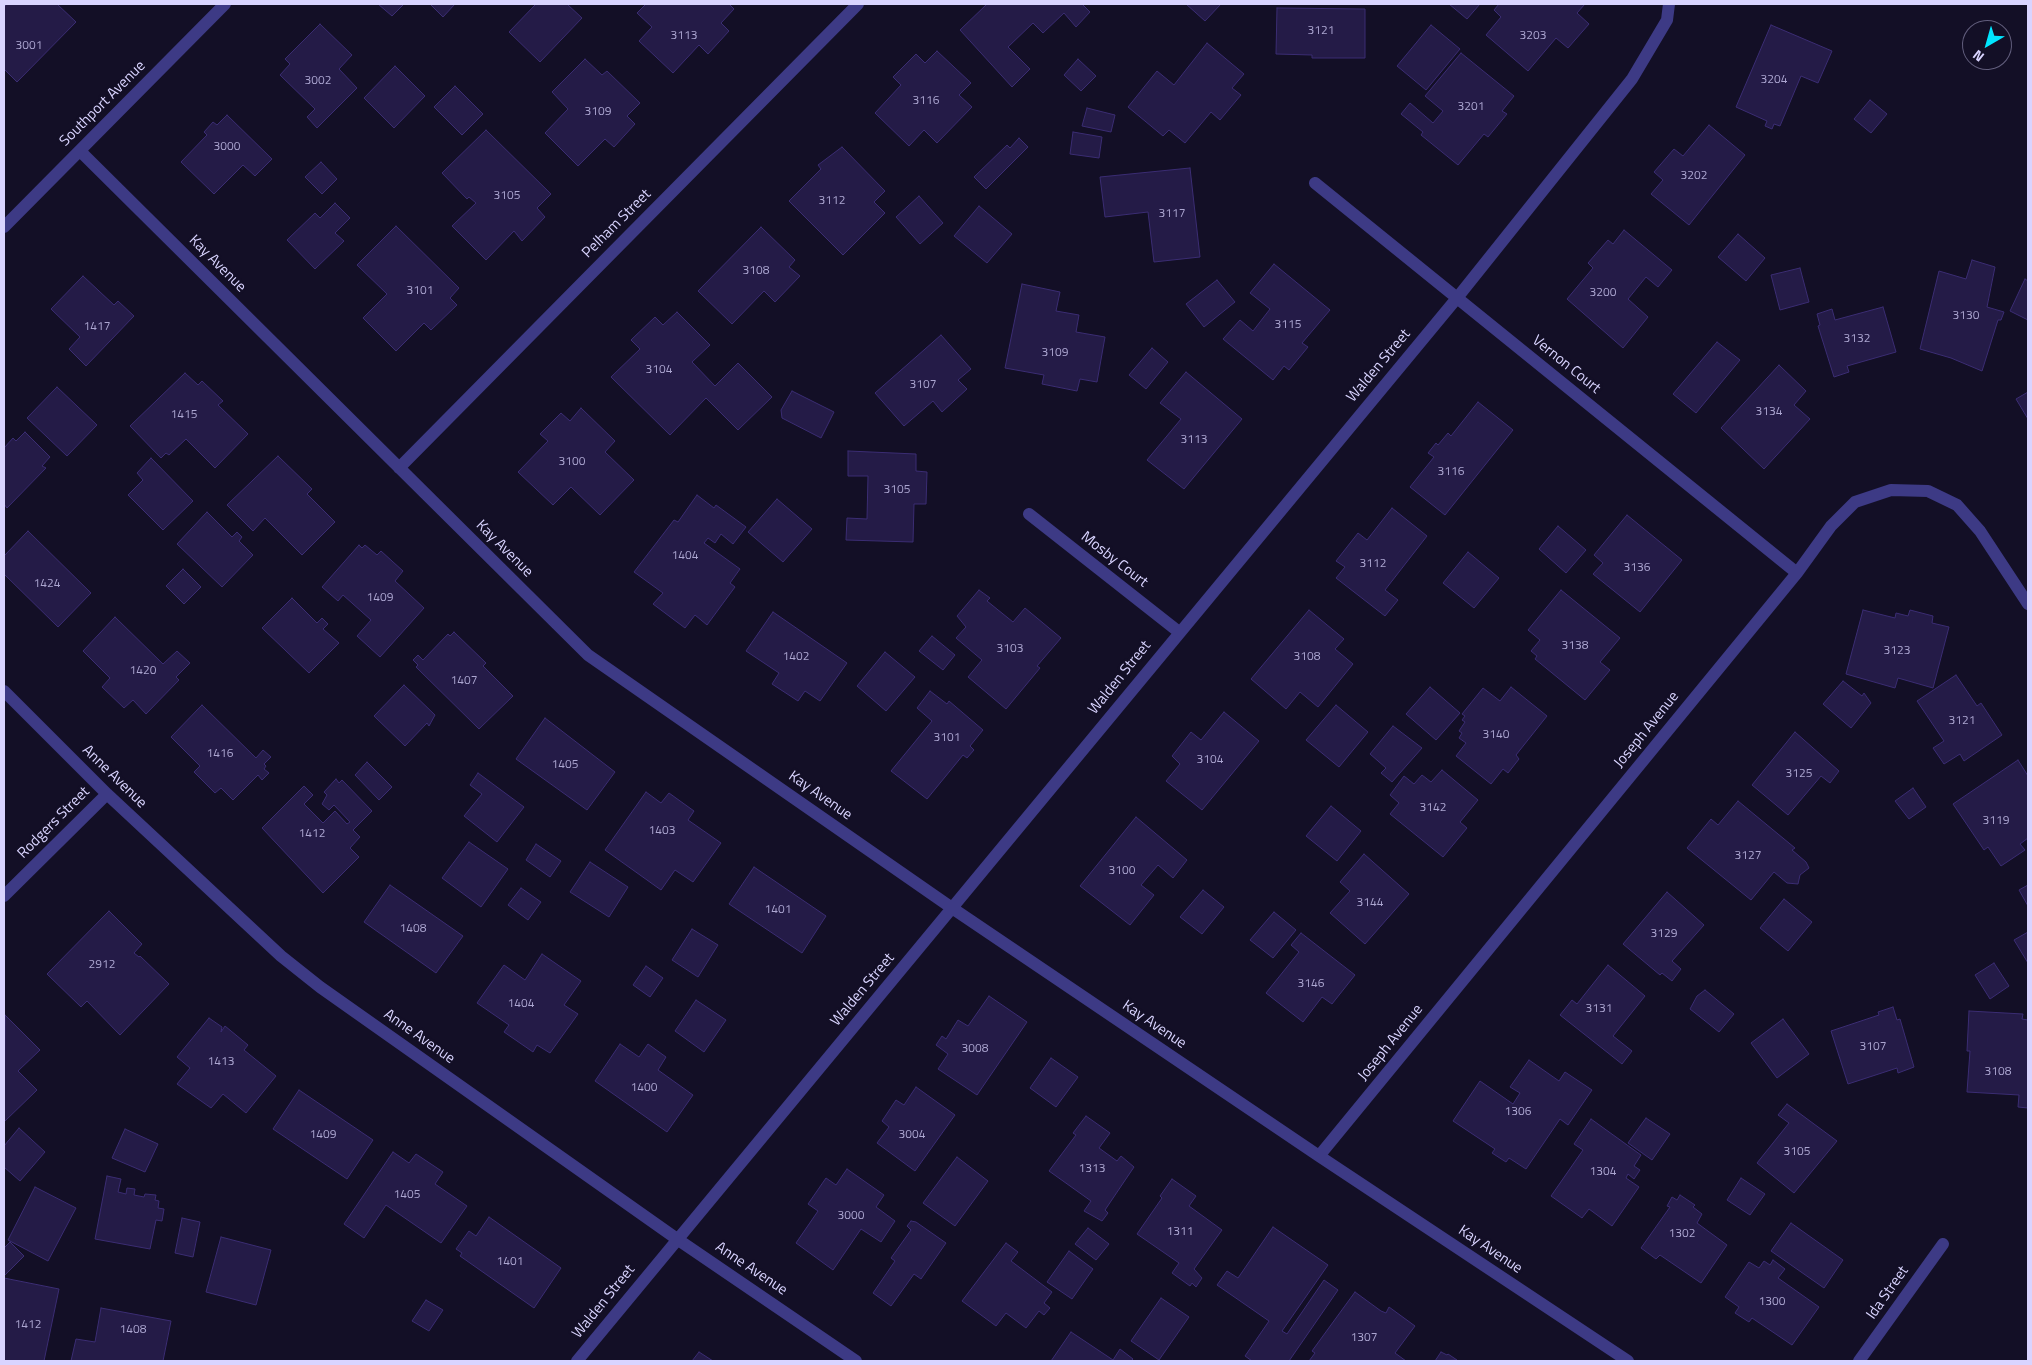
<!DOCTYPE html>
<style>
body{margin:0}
#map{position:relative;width:2032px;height:1365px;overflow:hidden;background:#130f26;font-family:"Titillium Web",sans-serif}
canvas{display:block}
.frame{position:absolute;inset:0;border:5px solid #d9d4ff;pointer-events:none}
.north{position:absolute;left:1962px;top:20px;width:50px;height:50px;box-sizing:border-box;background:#130f26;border:1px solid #625e7d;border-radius:50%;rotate:218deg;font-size:14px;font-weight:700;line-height:20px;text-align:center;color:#d9d4ff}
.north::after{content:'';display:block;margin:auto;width:18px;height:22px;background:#00e5ff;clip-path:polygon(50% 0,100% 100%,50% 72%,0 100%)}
</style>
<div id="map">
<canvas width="2032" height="1365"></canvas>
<div class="frame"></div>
<div class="north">N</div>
</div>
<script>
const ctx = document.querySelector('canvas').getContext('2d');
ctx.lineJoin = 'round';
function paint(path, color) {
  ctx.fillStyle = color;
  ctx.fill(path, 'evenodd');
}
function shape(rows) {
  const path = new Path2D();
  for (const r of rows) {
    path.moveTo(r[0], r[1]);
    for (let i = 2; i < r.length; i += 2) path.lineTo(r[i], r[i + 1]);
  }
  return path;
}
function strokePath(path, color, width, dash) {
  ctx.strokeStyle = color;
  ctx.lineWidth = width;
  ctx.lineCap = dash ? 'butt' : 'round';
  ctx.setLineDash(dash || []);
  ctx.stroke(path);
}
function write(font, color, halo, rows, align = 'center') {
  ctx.font = font + ' "Titillium Web",sans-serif';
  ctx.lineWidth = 5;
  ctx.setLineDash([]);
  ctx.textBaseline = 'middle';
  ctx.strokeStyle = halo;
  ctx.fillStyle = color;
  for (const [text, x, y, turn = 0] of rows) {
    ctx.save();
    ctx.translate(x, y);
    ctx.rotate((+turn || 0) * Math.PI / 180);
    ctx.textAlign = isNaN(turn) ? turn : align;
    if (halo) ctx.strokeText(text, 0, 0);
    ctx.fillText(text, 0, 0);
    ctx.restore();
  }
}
const building = shape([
 [7,4,57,4,76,22,17,82,4,69,4,7,7,4],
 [378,4,404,4,392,16,378,4],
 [430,4,455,4,443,17,430,4],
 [536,4,567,4,582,18,540,62,509,32,536,4],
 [646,4,729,4,734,9,721,23,729,31,708,54,699,45,673,73,639,41,652,27,637,13,646,4],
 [987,4,1082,4,1090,12,1076,27,1064,13,1043,33,1033,23,1008,47,1030,69,1012,87,960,30,987,4],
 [1186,4,1221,4,1205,21,1186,4],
 [1449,4,1480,4,1467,19,1449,4],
 [1499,4,1585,4,1577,13,1589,24,1568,48,1556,38,1528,71,1486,35,1501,17,1494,10,1499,4],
 [1277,8,1365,9,1365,58,1312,58,1312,55,1276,54,1277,8],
 [320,24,352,55,339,69,357,88,317,128,307,117,315,109,280,75,290,64,285,59,320,24],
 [1431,25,1460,49,1426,90,1397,66,1431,25],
 [1771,25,1832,51,1818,83,1801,76,1780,126,1774,124,1772,129,1765,126,1767,121,1736,107,1771,25],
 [1207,43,1244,74,1232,88,1241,95,1220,120,1211,112,1185,143,1169,130,1163,136,1128,107,1157,71,1174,85,1207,43],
 [937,51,971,83,959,95,972,107,937,143,924,130,909,146,875,113,901,85,893,77,916,54,925,63,937,51],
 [1461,53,1514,96,1502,111,1507,114,1488,137,1484,134,1458,165,1421,135,1423,132,1401,114,1410,103,1433,123,1443,111,1425,96,1461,53],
 [585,59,602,75,607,71,640,103,627,116,635,124,614,147,605,139,578,166,545,133,568,109,552,92,585,59],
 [1078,59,1096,76,1081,91,1064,75,1078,59],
 [395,66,425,96,394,128,364,98,395,66],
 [455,86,483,114,462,135,434,107,455,86],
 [1870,100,1887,114,1871,133,1854,119,1870,100],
 [1087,108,1115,115,1111,132,1082,126,1087,108],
 [227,115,272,159,255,176,243,165,214,194,181,162,207,135,204,132,213,122,217,125,227,115],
 [1709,125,1745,155,1689,225,1651,194,1663,180,1654,172,1674,149,1683,156,1709,125],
 [486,130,551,194,537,208,545,217,522,241,514,231,486,260,452,226,476,203,469,197,467,199,442,173,486,130],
 [1073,132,1102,137,1099,158,1070,154,1073,132],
 [1019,138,1028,147,986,189,974,177,1007,145,1010,148,1019,138],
 [842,147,885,191,874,202,885,213,843,255,789,201,821,169,818,165,842,147],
 [321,162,337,179,322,194,305,177,321,162],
 [1190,168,1200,257,1154,262,1148,212,1105,217,1100,177,1190,168],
 [919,196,943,223,920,244,896,217,919,196],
 [335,203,350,218,335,233,344,241,315,269,287,240,315,213,320,218,335,203],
 [979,206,1012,234,987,263,954,236,979,206],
 [396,226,459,288,450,298,457,305,431,330,424,323,396,351,363,318,387,294,357,265,396,226],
 [761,227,795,260,789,267,800,276,775,302,764,291,732,324,698,291,761,227],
 [1624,230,1672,270,1658,287,1646,277,1628,299,1648,317,1623,348,1567,299,1593,268,1588,263,1608,240,1613,244,1624,230],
 [1738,234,1765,258,1746,281,1718,257,1738,234],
 [1972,260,1995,267,1987,307,2004,312,2001,320,1998,320,1982,371,1951,358,1920,349,1939,271,1966,279,1972,260],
 [1274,264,1330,310,1302,343,1308,347,1289,370,1284,366,1273,380,1223,339,1240,320,1253,331,1270,309,1250,293,1274,264],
 [1800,268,1809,302,1780,310,1771,275,1800,268],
 [83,276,114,305,118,301,134,316,86,366,69,349,80,337,51,309,83,276],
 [2025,279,2028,281,2028,320,2010,311,2025,279],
 [1217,280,1235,302,1204,327,1186,304,1217,280],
 [1022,284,1060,292,1056,311,1079,315,1076,332,1105,337,1097,382,1080,379,1077,391,1042,384,1044,375,1005,368,1022,284],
 [1883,307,1896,352,1847,366,1849,372,1834,377,1818,326,1820,325,1817,314,1832,309,1835,320,1883,307],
 [677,312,710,345,692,362,715,386,738,363,772,397,738,430,706,398,670,435,611,377,640,349,631,340,655,317,663,325,677,312],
 [941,335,971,369,958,380,967,389,942,412,933,401,904,426,875,393,941,335],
 [1717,342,1740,360,1696,413,1673,394,1717,342],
 [1152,348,1168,362,1146,389,1129,375,1152,348],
 [1779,365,1806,391,1794,405,1810,419,1764,469,1721,428,1779,365],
 [1186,372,1242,419,1184,489,1147,460,1181,419,1160,403,1186,372],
 [185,373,198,385,202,381,223,401,218,405,248,434,215,468,186,439,169,455,166,453,161,458,130,426,185,373],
 [57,387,97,425,67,456,27,418,57,387],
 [792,391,834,412,821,438,782,418,781,410,792,391],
 [2028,392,2028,419,2016,399,2028,392],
 [1478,402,1513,430,1445,515,1410,487,1434,457,1428,453,1436,443,1438,445,1448,433,1451,436,1478,402],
 [581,408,615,441,605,452,634,480,600,515,571,487,553,505,518,472,548,441,540,434,561,413,570,421,581,408],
 [25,432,50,457,42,466,46,468,7,508,4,504,4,448,13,438,16,441,25,432],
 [848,451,916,454,916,471,927,472,926,504,914,504,913,542,846,540,847,518,867,519,868,476,848,476,848,451],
 [278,456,312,489,307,494,335,522,302,555,265,518,253,531,227,505,278,456],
 [151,458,193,501,163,530,128,495,143,480,137,473,151,458],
 [697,495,714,508,716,505,746,527,733,544,721,534,715,543,708,538,704,543,740,569,730,583,735,587,707,625,695,615,685,628,653,604,663,593,634,572,674,520,678,522,697,495],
 [777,499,812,529,783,562,748,532,777,499],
 [1392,508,1427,536,1385,590,1398,600,1385,616,1336,578,1345,567,1336,561,1358,533,1367,540,1392,508],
 [207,512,232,537,237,532,242,537,239,541,253,555,222,587,177,544,207,512],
 [1627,515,1682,560,1640,612,1593,574,1603,563,1594,555,1627,515],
 [1558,526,1586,550,1566,573,1539,549,1558,526],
 [28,531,91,593,58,627,4,574,4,556,28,531],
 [359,545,362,548,365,545,377,555,381,551,403,571,395,581,424,608,380,657,357,636,371,620,343,595,338,601,322,587,359,545],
 [1468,552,1499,578,1474,608,1443,583,1468,552],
 [183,569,201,587,184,604,166,586,183,569],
 [979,590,990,598,987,601,1013,622,1025,608,1061,638,1037,666,1040,668,1006,709,968,677,982,660,956,638,966,627,957,616,979,590],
 [1561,590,1620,638,1600,662,1610,670,1585,700,1535,659,1537,656,1531,651,1540,640,1528,630,1561,590],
 [292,598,317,623,322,618,328,624,323,629,339,643,309,673,262,628,292,598],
 [1309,610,1344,639,1335,649,1353,664,1318,707,1300,692,1286,709,1251,679,1309,610],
 [1863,610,1895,618,1896,613,1908,616,1910,610,1933,616,1932,623,1949,627,1933,688,1898,678,1895,688,1846,674,1863,610],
 [773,612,847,663,820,701,805,691,798,701,772,684,779,673,746,651,773,612],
 [115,617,163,664,177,651,190,663,176,677,179,680,146,714,133,700,124,708,102,687,110,678,83,651,115,617],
 [454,632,486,663,483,666,513,696,479,729,416,667,418,665,413,660,418,655,423,660,448,634,450,636,454,632],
 [932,636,955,655,943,670,919,651,932,636],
 [885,652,915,677,886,711,857,686,885,652],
 [1956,675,1977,706,1981,703,2002,735,1964,761,1960,754,1944,764,1933,748,1944,741,1917,701,1956,675],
 [1843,681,1862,696,1864,693,1871,703,1851,728,1823,704,1843,681],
 [404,685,435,715,429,726,427,723,405,746,374,716,404,685],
 [1430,687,1460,713,1436,740,1406,714,1430,687],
 [1511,687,1547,716,1516,755,1519,759,1508,773,1503,769,1491,784,1456,756,1466,743,1459,738,1462,733,1459,731,1465,722,1462,720,1465,716,1462,714,1483,688,1500,701,1511,687],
 [930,691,947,704,949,701,983,730,970,746,974,750,967,758,963,755,927,799,891,771,932,721,917,708,930,691],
 [202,705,256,758,263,750,271,757,264,764,266,766,264,769,269,773,262,780,258,775,233,800,221,788,215,793,194,772,200,766,171,737,202,705],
 [1336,705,1368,732,1339,767,1306,740,1336,705],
 [1224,712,1259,741,1202,810,1166,781,1180,764,1172,756,1191,732,1201,740,1224,712],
 [545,718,615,772,587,810,516,759,545,718],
 [1393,726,1422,748,1392,782,1381,773,1386,768,1370,754,1393,726],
 [1795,732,1839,771,1830,783,1821,776,1788,815,1752,785,1795,732],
 [2018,760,2028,776,2028,838,2020,844,2025,850,2001,866,1988,847,1984,850,1953,804,2018,760],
 [367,762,392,787,379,800,355,775,367,762],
 [1442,770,1478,800,1460,822,1467,828,1443,857,1390,814,1399,803,1390,795,1404,776,1414,784,1422,775,1431,782,1442,770],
 [478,773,524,807,497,842,464,816,482,794,470,785,478,773],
 [336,779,339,783,342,780,372,811,353,830,360,837,350,848,359,857,323,893,262,828,304,786,313,795,304,804,323,823,335,811,347,824,350,822,334,805,329,810,322,804,327,795,324,792,336,779],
 [1913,788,1926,807,1909,819,1895,801,1913,788],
 [646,792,661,803,669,793,694,811,688,820,721,843,693,882,675,870,661,890,605,850,646,792],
 [1738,801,1795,848,1792,850,1806,862,1809,868,1800,875,1798,884,1787,883,1774,872,1751,900,1687,848,1711,819,1718,825,1738,801],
 [1331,806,1361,831,1337,861,1306,836,1331,806],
 [1136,817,1187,860,1173,878,1158,865,1141,885,1154,895,1130,925,1080,886,1136,817],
 [469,842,508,869,481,907,442,878,469,842],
 [536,844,561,861,550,877,526,860,536,844],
 [1364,854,1409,894,1365,944,1330,913,1350,891,1340,882,1364,854],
 [590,862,628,887,609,917,570,892,590,862],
 [754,867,826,916,802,953,729,904,754,867],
 [390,885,463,936,436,973,364,922,390,885],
 [2028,885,2028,906,2019,890,2028,885],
 [521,888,541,902,528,920,508,905,521,888],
 [1203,890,1224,907,1202,934,1180,917,1203,890],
 [1667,892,1704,925,1672,961,1681,969,1672,981,1662,973,1660,975,1623,944,1667,892],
 [1784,899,1812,922,1788,951,1760,928,1784,899],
 [109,911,142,944,134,953,139,957,140,956,169,984,120,1035,87,1001,81,1007,47,974,109,911],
 [1274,912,1296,930,1273,958,1250,940,1274,912],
 [692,929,718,945,698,977,672,960,692,929],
 [2028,932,2028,963,2014,940,2028,932],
 [1301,933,1355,975,1332,1004,1322,997,1303,1022,1266,993,1299,952,1291,945,1301,933],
 [542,954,581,981,564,1005,578,1014,550,1053,537,1045,533,1052,504,1032,509,1025,477,1003,504,965,525,980,542,954],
 [1994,963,2009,986,1990,999,1975,975,1994,963],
 [1608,965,1645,996,1613,1036,1632,1051,1622,1064,1560,1015,1572,1000,1577,1004,1608,965],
 [646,966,663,978,650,997,633,985,646,966],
 [1705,990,1734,1014,1719,1032,1690,1009,1697,996,1705,990],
 [989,996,1027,1022,977,1095,938,1069,948,1054,936,1045,942,1036,946,1039,958,1020,968,1026,989,996],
 [696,1000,726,1020,704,1052,675,1031,696,1000],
 [1893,1007,1897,1020,1900,1019,1914,1067,1898,1073,1897,1068,1848,1084,1831,1031,1879,1015,1878,1012,1893,1007],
 [1969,1011,2023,1014,2022,1019,2028,1020,2028,1108,2018,1107,2019,1095,1967,1092,1970,1051,1967,1051,1969,1011],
 [5,1015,40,1050,18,1071,37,1090,4,1122,5,1015],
 [209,1018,222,1027,221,1032,225,1026,248,1045,244,1050,276,1076,246,1113,223,1094,211,1108,177,1084,190,1068,177,1057,209,1018],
 [1783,1019,1809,1054,1777,1078,1751,1043,1783,1019],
 [620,1044,639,1057,648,1044,666,1057,658,1070,693,1095,667,1132,595,1081,620,1044],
 [1051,1058,1078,1077,1056,1107,1030,1088,1051,1058],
 [1529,1060,1559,1081,1565,1072,1592,1090,1568,1125,1560,1119,1526,1169,1509,1158,1506,1162,1492,1153,1495,1149,1453,1121,1480,1081,1513,1104,1520,1093,1510,1087,1529,1060],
 [916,1087,955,1115,915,1171,877,1143,889,1127,882,1121,896,1100,904,1105,916,1087],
 [299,1090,373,1140,347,1179,273,1129,299,1090],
 [1787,1104,1837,1141,1794,1193,1757,1163,1789,1123,1778,1115,1787,1104],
 [1086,1116,1110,1133,1099,1148,1117,1161,1121,1156,1134,1167,1105,1210,1108,1213,1102,1221,1084,1211,1091,1201,1049,1171,1076,1135,1073,1133,1086,1116],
 [1646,1118,1670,1134,1652,1160,1628,1143,1646,1118],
 [1591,1119,1641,1155,1634,1166,1640,1170,1634,1179,1628,1174,1626,1178,1639,1187,1612,1226,1589,1209,1582,1218,1551,1196,1583,1150,1574,1144,1591,1119],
 [19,1128,45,1152,20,1181,4,1167,4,1146,19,1128],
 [125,1129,158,1144,145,1172,112,1158,125,1129],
 [393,1152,409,1163,416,1154,443,1172,435,1184,467,1206,441,1243,386,1205,364,1238,344,1224,393,1152],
 [957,1157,988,1181,955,1226,923,1203,957,1157],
 [847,1169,884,1195,876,1207,895,1221,881,1242,861,1229,833,1270,796,1243,818,1211,808,1204,826,1178,836,1185,847,1169],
 [107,1176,121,1179,118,1192,126,1194,127,1188,135,1189,134,1195,144,1197,145,1194,156,1195,155,1200,159,1201,158,1208,164,1209,162,1221,156,1220,150,1249,95,1239,107,1176],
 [1741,1178,1765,1194,1750,1215,1727,1200,1741,1178],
 [1172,1179,1196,1196,1189,1206,1222,1230,1194,1269,1202,1278,1196,1287,1192,1283,1190,1286,1172,1273,1179,1263,1137,1234,1162,1198,1160,1196,1172,1179],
 [35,1187,76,1208,48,1261,8,1240,35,1187],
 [1680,1195,1695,1205,1693,1207,1702,1214,1697,1223,1727,1245,1701,1283,1660,1255,1656,1259,1641,1248,1670,1207,1667,1206,1672,1197,1677,1200,1680,1195],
 [489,1217,561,1268,534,1308,460,1256,462,1253,456,1249,469,1231,476,1236,489,1217],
 [182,1218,200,1222,193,1257,175,1253,182,1218],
 [911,1221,916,1222,946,1243,921,1279,914,1274,891,1306,873,1293,895,1261,891,1258,911,1230,907,1226,911,1221],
 [1791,1223,1843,1260,1824,1288,1771,1251,1791,1223],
 [1273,1227,1328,1265,1282,1331,1287,1334,1324,1280,1338,1290,1289,1361,1252,1361,1245,1356,1269,1321,1217,1285,1227,1271,1238,1278,1273,1227],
 [1088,1228,1109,1244,1096,1260,1075,1244,1088,1228],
 [221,1237,271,1250,256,1305,206,1292,221,1237],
 [10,1242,24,1256,4,1276,4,1248,10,1242],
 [1006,1243,1018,1252,1011,1261,1052,1292,1044,1303,1050,1308,1044,1315,1039,1311,1026,1328,1006,1313,996,1326,962,1301,1006,1243],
 [1069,1251,1093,1269,1072,1299,1047,1282,1069,1251],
 [1773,1260,1785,1269,1778,1278,1819,1307,1792,1345,1752,1318,1749,1322,1735,1313,1739,1307,1725,1297,1749,1262,1759,1268,1764,1261,1770,1265,1773,1260],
 [4,1278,59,1289,44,1361,4,1361,4,1278],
 [1355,1292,1381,1311,1386,1313,1389,1307,1415,1326,1395,1353,1406,1361,1309,1361,1315,1353,1312,1351,1355,1292],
 [1161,1298,1189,1317,1159,1360,1131,1341,1161,1298],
 [426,1300,443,1310,429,1331,412,1321,426,1300],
 [101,1308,171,1321,163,1361,71,1361,76,1339,95,1342,101,1308],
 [1071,1332,1113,1360,1120,1349,1133,1359,1131,1361,1051,1361,1071,1332],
 [699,1352,713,1361,692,1361,699,1352],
 [1441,1352,1447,1355,1448,1354,1457,1360,1435,1361,1441,1352]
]);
paint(building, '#241b47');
strokePath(building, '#3b2d73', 1);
strokePath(shape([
 [80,151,588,655,952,908,1319,1156,1628,1361],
 [1315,183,1797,573],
 [4,227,225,4],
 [399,468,858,4],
 [1029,514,1179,632],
 [4,691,107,794,281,956,320,987,677,1239,856,1361],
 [4,896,107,794],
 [1319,1156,1797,573,1831,526,1855,502,1891,490,1928,491,1957,505,1980,531,2028,604],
 [577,1361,1457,298,1632,79,1667,20,1669,4],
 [1859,1361,1943,1244]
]), '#3d3a85', 12);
write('12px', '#aca6d1', null, [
 ["3121",1321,31],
 ["3113",684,36],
 ["3203",1533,36],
 ["3001",29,46],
 ["3204",1774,80],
 ["3002",318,81],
 ["3116",926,101],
 ["3201",1471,107],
 ["3109",598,112],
 ["3000",227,147],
 ["3202",1694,176],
 ["3105",507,196],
 ["3112",832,201],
 ["3117",1172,214],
 ["3108",756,271],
 ["3101",420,291],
 ["3200",1603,293],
 ["3130",1966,316],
 ["3115",1288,325],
 ["1417",97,327],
 ["3132",1857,339],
 ["3109",1055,353],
 ["3104",659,370],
 ["3107",923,385],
 ["3134",1769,412],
 ["1415",184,415],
 ["3113",1194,440],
 ["3100",572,462],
 ["3116",1451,472],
 ["3105",897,490],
 ["1404",685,556],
 ["3112",1373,564],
 ["3136",1637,568],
 ["1424",47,584],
 ["1409",380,598],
 ["3138",1575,646],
 ["3103",1010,649],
 ["3123",1897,651],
 ["1402",796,657],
 ["3108",1307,657],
 ["1420",143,671],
 ["1407",464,681],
 ["3121",1962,721],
 ["3140",1496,735],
 ["3101",947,738],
 ["1416",220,754],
 ["3104",1210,760],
 ["1405",565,765],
 ["3125",1799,774],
 ["3142",1433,808],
 ["3119",1996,821],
 ["1403",662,831],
 ["1412",312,834],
 ["3127",1748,856],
 ["3100",1122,871],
 ["3144",1370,903],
 ["1401",778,910],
 ["1408",413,929],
 ["3129",1664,934],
 ["2912",102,965],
 ["3146",1311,984],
 ["1404",521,1004],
 ["3131",1599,1009],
 ["3107",1873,1047],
 ["3008",975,1049],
 ["1413",221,1062],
 ["3108",1998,1072],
 ["1400",644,1088],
 ["1306",1518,1112],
 ["1409",323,1135],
 ["3004",912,1135],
 ["3105",1797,1152],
 ["1313",1092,1169],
 ["1304",1603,1172],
 ["1405",407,1195],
 ["3000",851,1216],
 ["1311",1180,1232],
 ["1302",1682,1234],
 ["1401",510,1262],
 ["1300",1772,1302],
 ["1412",28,1325],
 ["1408",133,1330],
 ["1307",1364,1338]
]);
write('15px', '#d9d4ff', '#130f26', [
 ["Southport Avenue",103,104,-45],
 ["Pelham Street",617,224,-45],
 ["Kay Avenue",217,264,45],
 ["Vernon Court",1566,365,39],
 ["Walden Street",1379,366,-50],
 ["Kay Avenue",504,549,45],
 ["Mosby Court",1114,560,38],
 ["Walden Street",1120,678,-51],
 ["Joseph Avenue",1647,730,-51],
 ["Anne Avenue",114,777,44],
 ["Kay Avenue",820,796,35],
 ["Rodgers Street",54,823,-45],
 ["Walden Street",863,990,-50],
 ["Kay Avenue",1154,1025,34],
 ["Anne Avenue",419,1037,35],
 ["Joseph Avenue",1391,1043,-51],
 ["Kay Avenue",1490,1250,34],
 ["Anne Avenue",751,1269,34],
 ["Ida Street",1888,1293,-55],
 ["Walden Street",604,1302,-51]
]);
</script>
